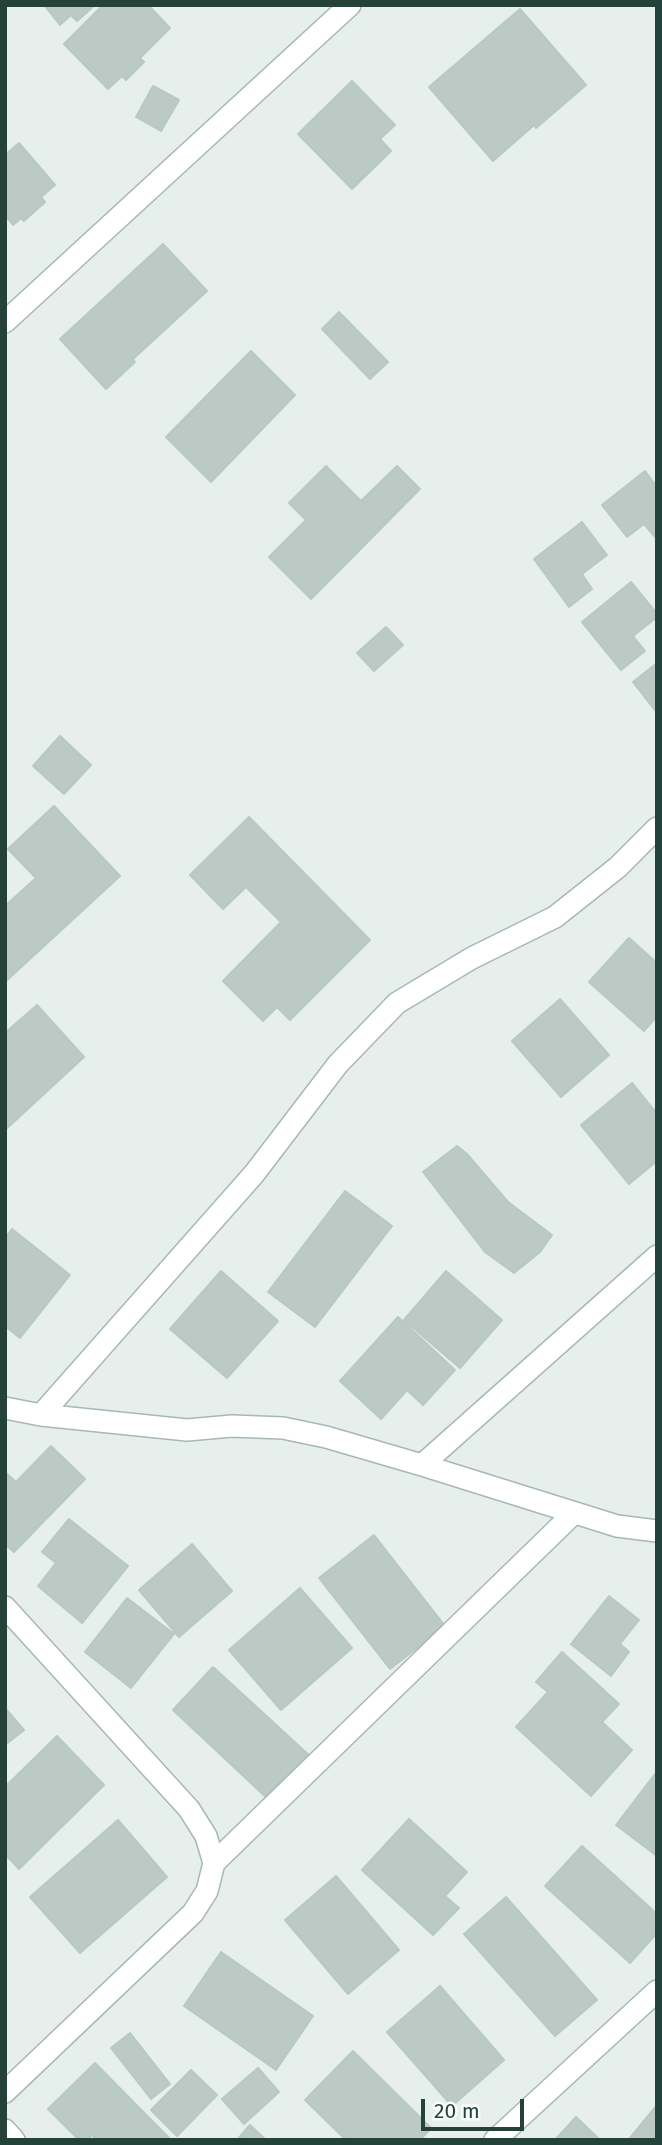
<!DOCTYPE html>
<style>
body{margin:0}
#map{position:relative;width:662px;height:2145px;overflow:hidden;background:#e6efeb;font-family:"Fira Sans",sans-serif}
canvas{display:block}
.frame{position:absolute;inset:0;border:7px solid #24423a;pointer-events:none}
.scale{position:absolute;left:421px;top:2099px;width:103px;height:32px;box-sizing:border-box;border:4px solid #24423a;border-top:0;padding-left:9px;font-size:21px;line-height:24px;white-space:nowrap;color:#24423a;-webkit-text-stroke:5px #f7fbf9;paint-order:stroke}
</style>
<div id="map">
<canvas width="662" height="2145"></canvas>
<div class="frame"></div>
<div class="scale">20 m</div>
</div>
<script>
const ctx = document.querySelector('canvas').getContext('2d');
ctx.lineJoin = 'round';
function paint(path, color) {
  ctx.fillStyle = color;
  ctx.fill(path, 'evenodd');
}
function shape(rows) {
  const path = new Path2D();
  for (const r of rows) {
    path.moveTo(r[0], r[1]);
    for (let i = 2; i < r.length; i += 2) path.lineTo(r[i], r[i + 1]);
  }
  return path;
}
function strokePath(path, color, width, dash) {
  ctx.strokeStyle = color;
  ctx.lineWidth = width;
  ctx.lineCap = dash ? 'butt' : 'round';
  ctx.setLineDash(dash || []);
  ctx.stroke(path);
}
const building = shape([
 [44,5,95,5,77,21,71,15,60,25,44,5],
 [103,5,148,5,170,28,140,58,144,62,126,80,122,76,108,89,64,44,103,5],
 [520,9,586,85,536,128,534,125,493,161,429,87,520,9],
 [352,81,395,125,380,139,391,151,352,189,298,134,352,81],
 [153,86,179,100,161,131,136,117,153,86],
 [19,143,55,185,41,197,45,202,24,221,21,218,13,225,5,215,5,155,19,143],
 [163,244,207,291,133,359,135,362,106,389,60,339,163,244],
 [339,312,388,362,370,379,322,329,339,312],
 [251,351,295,395,211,482,166,437,251,351],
 [326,466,361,501,397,466,420,489,311,599,269,557,306,520,289,503,326,466],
 [645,471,657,487,656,538,644,524,627,537,602,505,645,471],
 [582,522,607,555,582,574,592,589,569,607,534,559,582,522],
 [631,582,657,614,657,617,633,636,645,651,621,670,582,622,631,582],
 [386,627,403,645,374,671,357,653,386,627],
 [657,663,657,713,633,682,657,663],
 [60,736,91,765,64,794,33,766,60,736],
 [54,806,120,876,5,982,5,906,36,878,8,849,54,806],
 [249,817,370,940,290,1020,277,1007,263,1021,223,981,281,922,246,887,223,909,190,875,249,817],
 [629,938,657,963,657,1016,644,1031,589,982,629,938],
 [560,999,609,1055,561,1097,512,1041,560,999],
 [37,1005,84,1057,5,1130,5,1033,37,1005],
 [632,1083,657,1114,657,1161,629,1184,581,1125,632,1083],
 [457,1146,467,1154,508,1202,552,1235,540,1252,514,1273,485,1252,423,1172,457,1146],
 [345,1191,392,1226,315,1327,268,1292,345,1191],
 [12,1229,70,1275,20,1338,5,1326,5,1238,12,1229],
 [221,1271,278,1321,227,1378,170,1329,221,1271],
 [446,1271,502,1320,460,1368,404,1320,446,1271],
 [398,1317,455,1370,423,1405,407,1390,381,1419,340,1381,398,1317],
 [51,1446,85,1479,14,1552,5,1544,5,1472,16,1482,51,1446],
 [69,1519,128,1566,82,1623,38,1586,56,1563,42,1552,69,1519],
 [374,1535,445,1626,390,1669,319,1578,374,1535],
 [192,1544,232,1591,179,1637,139,1590,192,1544],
 [300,1588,352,1648,281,1710,229,1650,300,1588],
 [609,1596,639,1620,620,1644,629,1652,611,1676,571,1644,609,1596],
 [127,1598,174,1634,131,1688,85,1652,127,1598],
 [562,1652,619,1704,602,1722,632,1750,591,1796,516,1727,548,1692,536,1682,562,1652],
 [213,1667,311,1757,269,1800,173,1710,213,1667],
 [5,1708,24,1730,5,1745,5,1708],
 [57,1736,104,1785,19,1869,5,1854,5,1787,57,1736],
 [655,1774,657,1775,657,1856,616,1825,655,1774],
 [409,1819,467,1872,445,1896,459,1908,433,1935,362,1870,409,1819],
 [118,1820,167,1877,80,1953,30,1897,118,1820],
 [582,1846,657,1914,657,1933,630,1963,545,1886,582,1846],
 [336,1876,399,1950,348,1994,285,1920,336,1876],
 [506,1897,597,2000,555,2036,464,1934,506,1897],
 [221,1952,313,2016,276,2070,184,2006,221,1952],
 [440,1986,504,2060,452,2106,387,2032,440,1986],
 [130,2033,170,2084,151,2099,111,2048,130,2033],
 [353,2051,431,2128,420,2140,346,2140,305,2100,353,2051],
 [95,2063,171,2140,97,2140,92,2135,88,2140,79,2140,48,2109,95,2063],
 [258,2068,279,2092,244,2124,222,2099,258,2068],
 [191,2070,217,2095,177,2136,151,2110,191,2070],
 [657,2105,657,2140,632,2140,630,2138,657,2105],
 [576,2117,600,2140,555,2140,576,2117],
 [250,2125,266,2140,237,2140,250,2125]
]);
paint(building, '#bbcac4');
strokePath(building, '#b8c9c2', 2);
const minor = shape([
 [5,322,350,5],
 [5,1408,41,1415,187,1430,232,1426,283,1428,326,1437,422,1465,617,1526,657,1531],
 [41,1415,254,1174,338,1064,397,1003,472,958,555,917,618,867,657,828],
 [422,1465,657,1256],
 [5,1607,189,1809,206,1836,214,1863,207,1891,193,1913,5,2092],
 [214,1863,573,1514],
 [5,2130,14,2140],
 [495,2140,657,1991]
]);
strokePath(minor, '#a8b8b2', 24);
strokePath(minor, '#fff', 21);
</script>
